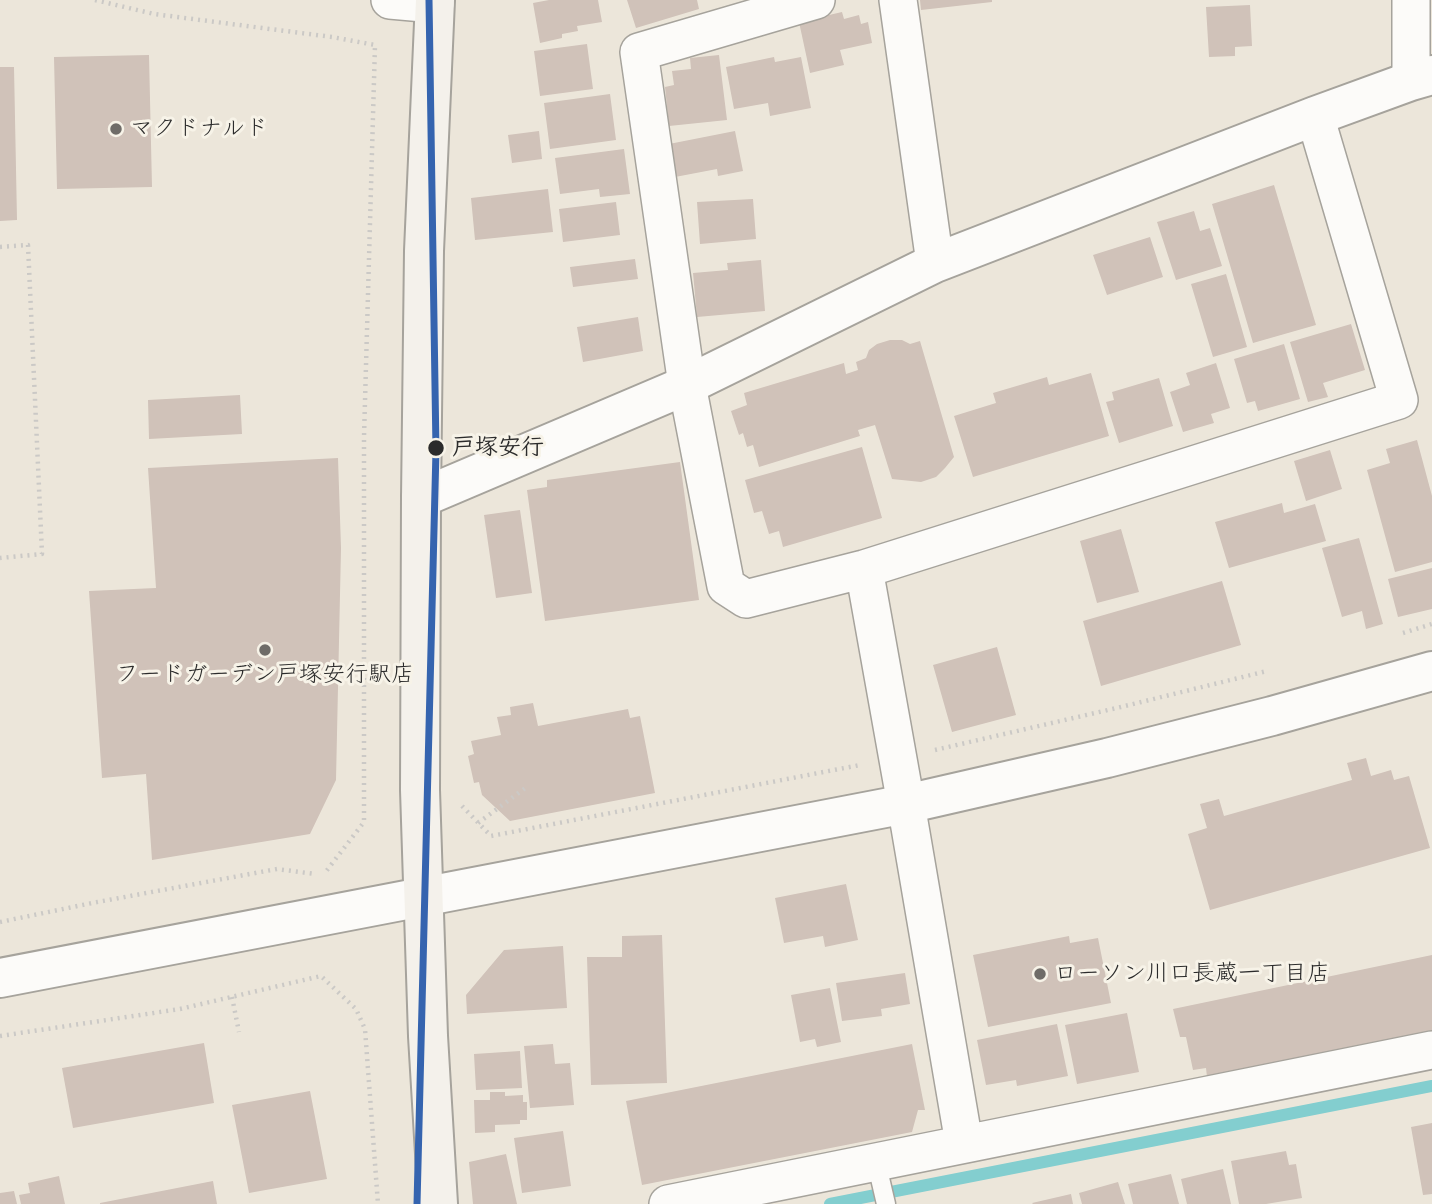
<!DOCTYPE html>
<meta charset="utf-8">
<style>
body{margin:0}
canvas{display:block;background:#ece6da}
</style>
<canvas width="1432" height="1204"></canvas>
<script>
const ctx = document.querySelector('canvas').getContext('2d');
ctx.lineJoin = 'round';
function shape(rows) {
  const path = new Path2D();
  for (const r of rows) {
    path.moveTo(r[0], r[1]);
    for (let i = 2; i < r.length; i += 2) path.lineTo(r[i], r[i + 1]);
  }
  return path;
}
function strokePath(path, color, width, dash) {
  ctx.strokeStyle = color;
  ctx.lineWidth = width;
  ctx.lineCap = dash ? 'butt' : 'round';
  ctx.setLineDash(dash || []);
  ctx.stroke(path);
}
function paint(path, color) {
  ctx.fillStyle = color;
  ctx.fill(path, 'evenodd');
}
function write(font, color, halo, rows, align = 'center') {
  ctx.font = font + ' Sriracha,"Klee One",sans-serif';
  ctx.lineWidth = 6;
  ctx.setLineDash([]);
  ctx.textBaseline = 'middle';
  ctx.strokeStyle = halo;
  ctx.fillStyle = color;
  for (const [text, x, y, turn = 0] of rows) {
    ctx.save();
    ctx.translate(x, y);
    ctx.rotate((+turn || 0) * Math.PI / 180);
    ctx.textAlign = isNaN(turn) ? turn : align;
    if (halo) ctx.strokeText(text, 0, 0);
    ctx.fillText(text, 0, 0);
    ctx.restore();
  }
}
strokePath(shape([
 [830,1204,1432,1086]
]), '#83cecf', 12);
paint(shape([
 [549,0,598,0,602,22,577,26,578,31,562,34,562,38,540,43,533,3],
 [627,0,697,0,699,9,636,28],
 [920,0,992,0,992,2,921,10],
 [1250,5,1252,46,1235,47,1235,56,1209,57,1206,7],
 [842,12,844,19,859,15,861,24,868,22,872,43,840,50,844,65,810,73,799,22],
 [587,44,593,89,540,96,534,51],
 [149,55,152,187,57,189,54,57],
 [719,55,727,120,669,126,665,87,674,85,672,71,691,69,690,58],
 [774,57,775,62,801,57,811,108,770,116,768,103,734,109,726,67],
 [0,67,14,67,17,220,0,221],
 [610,94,616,140,550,149,544,103],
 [539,131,542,159,512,163,508,135],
 [735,131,743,171,718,176,717,169,675,177,669,144],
 [624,149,630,194,600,197,599,189,560,194,555,158],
 [1274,185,1316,325,1253,343,1212,204],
 [548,189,553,232,475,240,471,198],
 [753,199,756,239,700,244,697,202],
 [616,202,620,235,563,242,559,209],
 [1194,211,1200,231,1210,228,1222,266,1176,280,1157,222],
 [1150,237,1163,277,1107,295,1093,255],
 [635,259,638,279,573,287,570,267],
 [761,260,765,311,697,317,693,273,728,270,727,263],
 [1226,274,1247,347,1213,357,1191,284],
 [638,317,643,351,583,362,577,327],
 [1351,324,1365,370,1323,383,1328,397,1308,402,1290,342],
 [890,340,902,340,910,344,920,341,954,457,945,468,936,477,921,482,892,479,875,425,858,430,860,436,759,467,753,445,747,447,743,433,739,435,731,411,747,405,744,393,844,363,846,374,858,370,856,362,866,358,869,350,877,344],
 [1284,344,1300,399,1258,411,1255,401,1247,403,1234,359],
 [1216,363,1230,408,1211,414,1214,423,1183,432,1170,392,1190,385,1186,373],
 [1091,373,1109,436,973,477,954,416,996,403,993,393,1047,377,1049,385],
 [1159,378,1173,426,1119,443,1106,402,1114,400,1112,392],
 [240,395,242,434,149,439,148,400],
 [1417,440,1432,496,1432,562,1395,572,1367,470,1390,463,1386,449],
 [862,447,882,518,783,547,779,531,769,534,762,511,754,513,745,480],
 [1330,450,1342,489,1306,501,1294,461],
 [338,458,341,548,336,780,310,834,152,860,146,774,102,778,89,591,156,588,148,468],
 [680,462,699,600,545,621,527,490,547,487,547,480],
 [1282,503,1284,513,1315,504,1326,541,1229,568,1215,522],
 [520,510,532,593,496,598,484,515],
 [1121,529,1139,592,1097,603,1080,541],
 [1359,538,1383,624,1366,629,1362,611,1342,617,1322,548],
 [1432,568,1432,609,1398,617,1388,579],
 [1222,581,1241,645,1101,686,1083,621],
 [997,647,1016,715,952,732,933,665],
 [533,703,538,726,628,709,630,718,640,716,655,793,510,821,482,795,479,782,474,783,468,756,474,754,471,741,501,735,497,717,511,715,510,707],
 [1366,758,1371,776,1391,770,1394,780,1409,776,1430,848,1210,910,1188,834,1207,828,1200,804,1219,799,1224,816,1352,780,1347,763],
 [846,884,858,940,825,947,823,936,784,943,775,898],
 [662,935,667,1083,591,1085,587,957,622,957,622,936],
 [1069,936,1070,943,1098,938,1111,1003,988,1027,973,955],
 [563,946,567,1008,467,1014,466,995,504,950],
 [1432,955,1432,1031,1207,1077,1206,1068,1193,1070,1186,1037,1180,1037,1173,1009],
 [905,973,910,1004,881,1009,882,1016,842,1021,836,983],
 [830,988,841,1042,817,1047,815,1039,800,1042,791,995],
 [1127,1013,1139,1072,1077,1084,1065,1025],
 [1057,1024,1068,1076,1017,1086,1016,1080,986,1085,977,1040],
 [204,1043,214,1103,73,1128,62,1068],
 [553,1044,555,1064,570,1063,574,1105,530,1108,524,1046],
 [912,1044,925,1110,918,1110,912,1132,642,1185,626,1101],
 [520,1051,522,1088,476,1090,474,1054],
 [310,1091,327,1179,249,1193,232,1105],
 [490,1092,505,1092,505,1096,523,1095,523,1102,527,1102,527,1120,520,1120,520,1124,495,1125,495,1132,475,1133,474,1100,490,1100],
 [1432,1123,1432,1194,1423,1195,1411,1127],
 [563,1131,571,1186,522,1193,514,1138],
 [1286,1151,1289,1165,1296,1164,1302,1198,1266,1204,1239,1204,1231,1161],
 [506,1154,517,1204,473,1204,469,1162],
 [1223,1169,1231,1204,1187,1204,1181,1179],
 [1171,1174,1179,1204,1133,1204,1128,1184],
 [59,1176,65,1204,21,1204,19,1195,30,1193,28,1183],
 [213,1181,217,1204,100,1204,100,1203],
 [1118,1182,1125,1204,1082,1204,1079,1193],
 [14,1191,17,1204,0,1204,0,1193],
 [1071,1194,1073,1204,1033,1204,1032,1203]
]), '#d0c2b9');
const service = shape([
 [876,1161,886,1204]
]);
const minor = shape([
 [390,0,435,4],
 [816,0,639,52,687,385,726,586,746,599,864,569,1399,400,1315,116],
 [898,0,935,263],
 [1411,81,1411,0],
 [864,569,906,804,964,1143],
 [668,1204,1432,1050]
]);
const tertiary = shape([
 [421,498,687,385,935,263,1315,116,1411,81,1432,75],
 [0,978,906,804,1107,758,1272,716,1432,671]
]);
const secondary = shape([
 [435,0,424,251,421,498,420,790,428,1036,438,1204]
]);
strokePath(service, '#a6a39c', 21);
strokePath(minor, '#a6a39c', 40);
strokePath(tertiary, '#a6a39c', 42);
strokePath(secondary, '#a6a39c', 42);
strokePath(shape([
 [95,0,154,14,332,37,375,45,364,437,364,822,324,874],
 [0,247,28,245,42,554,0,558],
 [1403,633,1432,624],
 [935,750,1121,707,1267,671],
 [462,806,491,836,860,765],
 [478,823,528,786],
 [0,922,92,903,277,869,315,874],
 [232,997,239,1032],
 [0,1036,180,1009,321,976,356,1009,365,1029,378,1204]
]), '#cbc9c6', 4.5, [2, 5]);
strokePath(service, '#fcfbf9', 18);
strokePath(minor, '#fcfbf9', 37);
strokePath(tertiary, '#fcfbf9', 38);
strokePath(secondary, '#f4f1eb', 38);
strokePath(shape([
 [417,1204,436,450,429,0]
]), '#3564af', 7);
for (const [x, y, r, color] of [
 [116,129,7,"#6f6c68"],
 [436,448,9,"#2b2b2b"],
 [265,650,7,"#6f6c68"],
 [1040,974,7,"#6f6c68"]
]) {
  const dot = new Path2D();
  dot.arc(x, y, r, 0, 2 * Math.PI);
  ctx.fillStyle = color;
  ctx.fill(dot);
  strokePath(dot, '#f7f3e8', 2.5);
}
write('23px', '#2b2b2b', '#f7f3e8', [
 ["マクドナルド",130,129],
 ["フードガーデン戸塚安行駅店",265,675,"center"],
 ["ローソン川口長蔵一丁目店",1054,974]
], 'left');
write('bold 23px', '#2b2b2b', '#f7f3e8', [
 ["戸塚安行",452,448]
], 'left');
</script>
